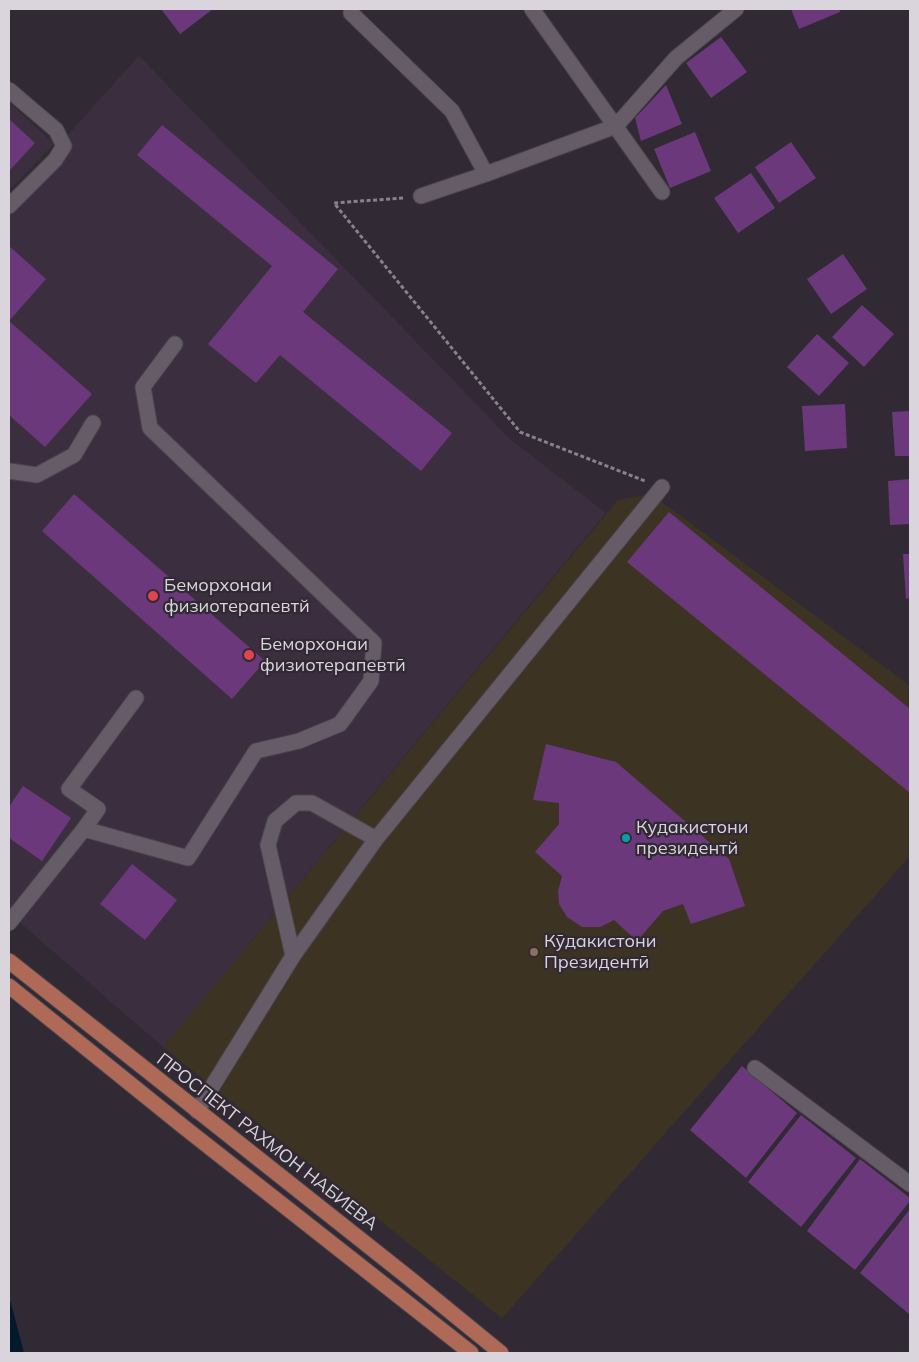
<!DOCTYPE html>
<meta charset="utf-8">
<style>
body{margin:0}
#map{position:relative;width:919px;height:1362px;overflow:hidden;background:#312a34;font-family:Mulish,sans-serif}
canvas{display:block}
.frame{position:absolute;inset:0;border:10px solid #dad5dc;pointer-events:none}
</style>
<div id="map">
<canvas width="919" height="1362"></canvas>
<div class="frame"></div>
</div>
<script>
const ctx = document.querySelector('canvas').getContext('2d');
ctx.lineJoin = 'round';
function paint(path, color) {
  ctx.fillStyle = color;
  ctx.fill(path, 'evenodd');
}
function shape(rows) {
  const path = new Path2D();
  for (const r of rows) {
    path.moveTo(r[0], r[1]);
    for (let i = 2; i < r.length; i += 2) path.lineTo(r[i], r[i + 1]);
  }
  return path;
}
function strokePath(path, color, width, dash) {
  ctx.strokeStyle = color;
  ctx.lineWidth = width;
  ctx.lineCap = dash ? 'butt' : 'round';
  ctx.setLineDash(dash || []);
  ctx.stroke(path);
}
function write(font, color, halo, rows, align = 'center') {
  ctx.font = font + ' Mulish,sans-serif';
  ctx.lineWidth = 4.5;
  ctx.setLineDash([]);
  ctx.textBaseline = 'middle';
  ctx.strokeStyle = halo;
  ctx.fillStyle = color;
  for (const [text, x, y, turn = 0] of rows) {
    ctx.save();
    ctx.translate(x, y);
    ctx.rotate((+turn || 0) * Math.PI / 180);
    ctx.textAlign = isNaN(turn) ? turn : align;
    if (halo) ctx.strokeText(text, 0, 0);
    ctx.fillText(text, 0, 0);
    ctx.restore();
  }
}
paint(shape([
 [139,56,511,440,606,513,163,1047,9,913,9,200],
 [9,102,54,144,9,190]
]), '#3b2f3f');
paint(shape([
 [651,494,910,686,910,856,502,1318,163,1047,618,500]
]), '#3d3323');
paint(shape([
 [9,1298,12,1307,24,1353,9,1353]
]), '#031a2d');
paint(shape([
 [161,9,213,9,180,34],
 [791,9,839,9,840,12,799,29],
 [721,37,747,72,711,98,686,63],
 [666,85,682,124,641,141,635,118],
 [9,119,35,143,9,171],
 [162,125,338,269,303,312,452,433,421,471,280,355,256,383,208,344,272,266,137,155],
 [695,132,711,171,670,188,654,149],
 [791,142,816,178,779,203,755,167],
 [751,173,775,208,738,233,714,198],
 [9,246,46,279,9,321,92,394,45,447,9,415],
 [843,254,867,289,831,314,807,279],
 [862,305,894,334,864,367,832,337],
 [817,334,849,363,819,396,787,367],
 [845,404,847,448,805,451,802,406],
 [910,411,910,456,895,456,892,412],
 [910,479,910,524,890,525,888,481],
 [74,494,265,661,232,699,42,531],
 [669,512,910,709,910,793,627,562],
 [903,554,910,554,910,598,906,599],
 [546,744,616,762,729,859,745,906,691,924,683,904,663,911,637,941,614,920,600,927,582,927,567,917,559,904,558,891,562,876,535,852,559,824,559,803,533,800],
 [23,786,71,818,42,861,9,838,9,807],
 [132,864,177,900,145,940,100,904],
 [742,1066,797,1113,746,1178,690,1130],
 [801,1115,856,1158,801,1227,748,1182],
 [860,1159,910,1198,910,1201,855,1270,807,1231],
 [910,1209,910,1313,909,1314,860,1273]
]), '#6b387c');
const minor = shape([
 [532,9,662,192],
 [351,13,452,111,486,174],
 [9,90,56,130,64,146,55,160,9,206],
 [421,196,486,174,616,126,676,58,736,9],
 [9,471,37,475,74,455,93,423],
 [84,829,98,809,69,789,136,698],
 [9,923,84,829,188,858,256,751,299,741,340,724,371,681,374,643,150,428,143,387,175,344],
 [293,956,268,845,275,821,296,803,312,803,376,839],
 [755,1068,910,1184],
 [197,1111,293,956,376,839,662,487]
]);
const major = shape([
 [9,961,409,1278,501,1353],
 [9,986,185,1128,471,1353]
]);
strokePath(minor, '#4b454e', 17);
strokePath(major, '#4b454e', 17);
strokePath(shape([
 [403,198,334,203,520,432,645,481]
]), '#88828b', 3, [4, 2.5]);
strokePath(minor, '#655c68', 15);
strokePath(major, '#af6a57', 15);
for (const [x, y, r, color] of [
 [153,596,6,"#e0444e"],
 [249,655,6,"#e0444e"],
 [626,838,5,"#0f9aa8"],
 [534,952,5,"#8d6e63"]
]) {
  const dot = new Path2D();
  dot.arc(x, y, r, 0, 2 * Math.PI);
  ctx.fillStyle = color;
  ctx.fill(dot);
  strokePath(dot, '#312a34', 2);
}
write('18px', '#dad5dc', '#312a34', [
 ["Беморхонаи",164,586],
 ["физиотерапевтй",164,607],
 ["Беморхонаи",260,645],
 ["физиотерапевтӣ",260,666],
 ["Кудакистони",636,828],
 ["президентй",636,849],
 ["Кӯдакистони",544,942],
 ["Президентӣ",544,963]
], 'left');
write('18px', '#dad5dc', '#312a34', [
 ["ПРОСПЕКТ РАХМОН НАБИЕВА",267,1142,38]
]);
</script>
